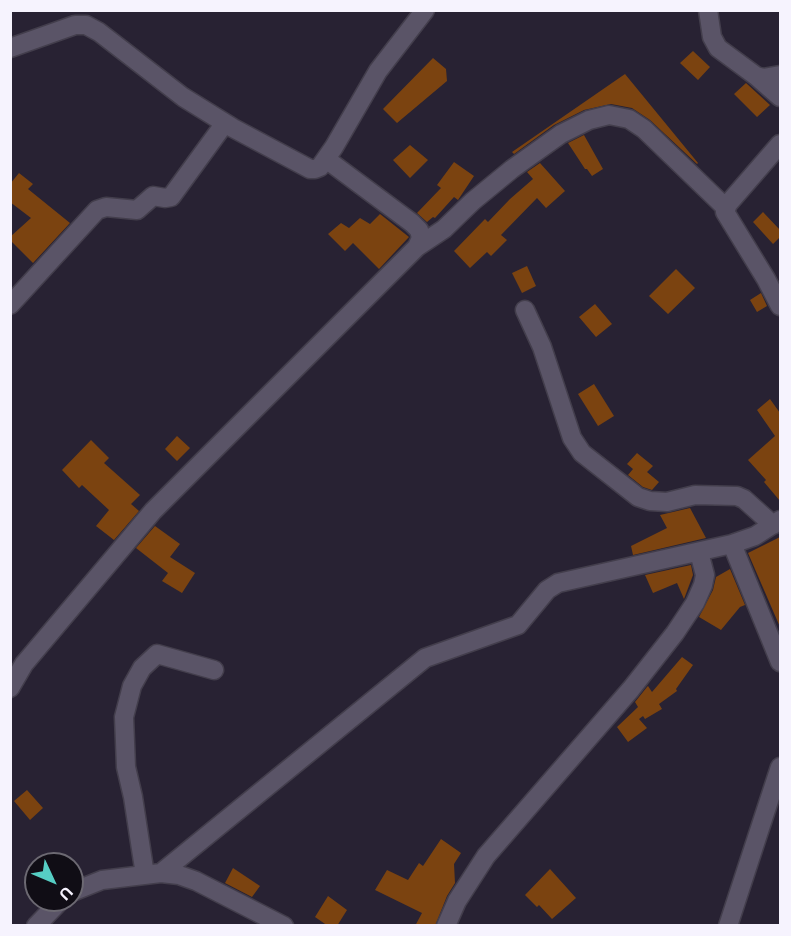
<!DOCTYPE html>
<style>
body{margin:0}
#map{position:relative;width:791px;height:936px;overflow:hidden;background:#282233;font-family:Arial,sans-serif}
canvas{display:block}
.frame{position:absolute;inset:0;border:12px solid #f6f3fe;pointer-events:none}
.north{position:absolute;left:24px;top:852px;width:60px;height:60px;box-sizing:border-box;background:#100d15;border:2px solid #6c6972;border-radius:50%;rotate:134deg;font-size:16px;font-weight:700;line-height:24px;text-align:center;color:#f6f3fe}
.north::after{content:'';display:block;margin:auto;width:21px;height:27px;background:#56cec4;clip-path:polygon(50% 0,100% 100%,50% 72%,0 100%)}
</style>
<div id="map">
<canvas width="791" height="936"></canvas>
<div class="frame"></div>
<div class="north">U</div>
</div>
<script>
const ctx = document.querySelector('canvas').getContext('2d');
ctx.lineJoin = 'round';
function paint(path, color) {
  ctx.fillStyle = color;
  ctx.fill(path, 'evenodd');
}
function shape(rows) {
  const path = new Path2D();
  for (const r of rows) {
    path.moveTo(r[0], r[1]);
    for (let i = 2; i < r.length; i += 2) path.lineTo(r[i], r[i + 1]);
  }
  return path;
}
function strokePath(path, color, width, dash) {
  ctx.strokeStyle = color;
  ctx.lineWidth = width;
  ctx.lineCap = dash ? 'butt' : 'round';
  ctx.setLineDash(dash || []);
  ctx.stroke(path);
}
paint(shape([
 [693,51,710,67,698,80,680,63],
 [433,58,446,69,447,81,397,123,383,109],
 [625,74,698,163,697,164,650,120,632,108,611,104,584,110,554,125,514,154,512,152],
 [746,83,770,105,757,117,734,94],
 [584,135,603,169,592,176,587,169,585,169,568,143],
 [410,145,428,160,410,178,393,160],
 [454,162,474,176,458,200,454,197,435,218,433,217,427,222,417,213,441,188,437,185],
 [540,163,565,191,546,208,537,198,501,235,507,240,491,256,487,252,470,268,454,251,485,219,488,222,510,199,533,179,527,172],
 [19,173,33,184,28,189,70,223,33,263,10,240,10,237,31,218,10,202,10,184],
 [763,212,780,230,780,237,773,244,753,222],
 [380,214,409,237,379,269,353,243,345,251,328,234,341,223,349,228,360,218,370,224],
 [527,266,536,286,522,293,512,273],
 [676,269,695,288,668,314,649,296],
 [761,293,767,306,757,312,750,300],
 [595,304,612,324,596,337,579,317],
 [594,384,614,416,598,426,578,394],
 [770,399,780,413,780,501,764,482,766,480,748,460,775,436,757,410],
 [177,436,190,448,177,461,165,449],
 [91,440,109,458,104,463,140,495,131,504,139,511,114,540,96,526,109,510,82,485,79,488,62,470],
 [637,453,653,466,647,472,659,482,652,490,643,487,628,475,633,469,627,464],
 [690,508,706,538,633,555,631,546,667,528,660,515],
 [155,526,180,544,170,557,195,573,182,593,162,581,168,573,136,548],
 [780,537,780,627,748,553],
 [691,565,693,575,684,599,677,583,653,593,645,575],
 [730,569,745,605,740,607,721,630,699,617,713,590,716,577],
 [682,657,693,665,676,689,677,691,659,704,662,709,645,719,643,716,639,719,647,728,628,742,617,727,638,707,635,702,647,687,648,686,652,692],
 [27,790,43,808,30,820,14,801],
 [441,839,461,853,454,864,455,883,447,896,435,926,415,926,422,913,375,890,387,870,408,880,419,863,423,866],
 [233,868,260,886,252,897,225,883],
 [550,869,576,898,552,919,539,905,537,907,525,895],
 [328,896,347,910,337,926,328,926,315,917]
]), '#7b4310');
const minor = shape([
 [708,10,712,37,718,48,756,76,763,78,780,75],
 [10,48,75,25,86,25,99,32,183,97,233,128,310,169,315,169,320,167,334,147,378,71,425,10],
 [756,76,780,97],
 [780,144,728,204,725,212,766,279,780,306],
 [417,247,444,229,473,201,512,169,561,134,589,120,609,115,629,119,644,129,726,208],
 [10,305,97,210,106,207,137,210,153,196,165,198,171,197,225,123],
 [525,310,542,347,572,438,582,453,638,497,650,501,667,502,695,495,737,496,744,499,773,525],
 [732,544,780,662],
 [10,688,24,664,153,511,417,247,421,238,419,230,412,223,326,159],
 [161,873,425,658,518,625,547,590,558,583,732,544,755,536,780,520],
 [145,875,133,797,126,767,124,717,132,686,142,668,157,654,214,670],
 [72,892,102,880,161,873,179,875,196,881,284,926],
 [36,926,61,900],
 [446,926,457,901,486,856,631,689,675,633,695,603,703,585,705,575,699,552],
 [728,926,780,767]
]);
strokePath(minor, '#433e4c', 21);
strokePath(minor, '#5a5467', 18);
</script>
